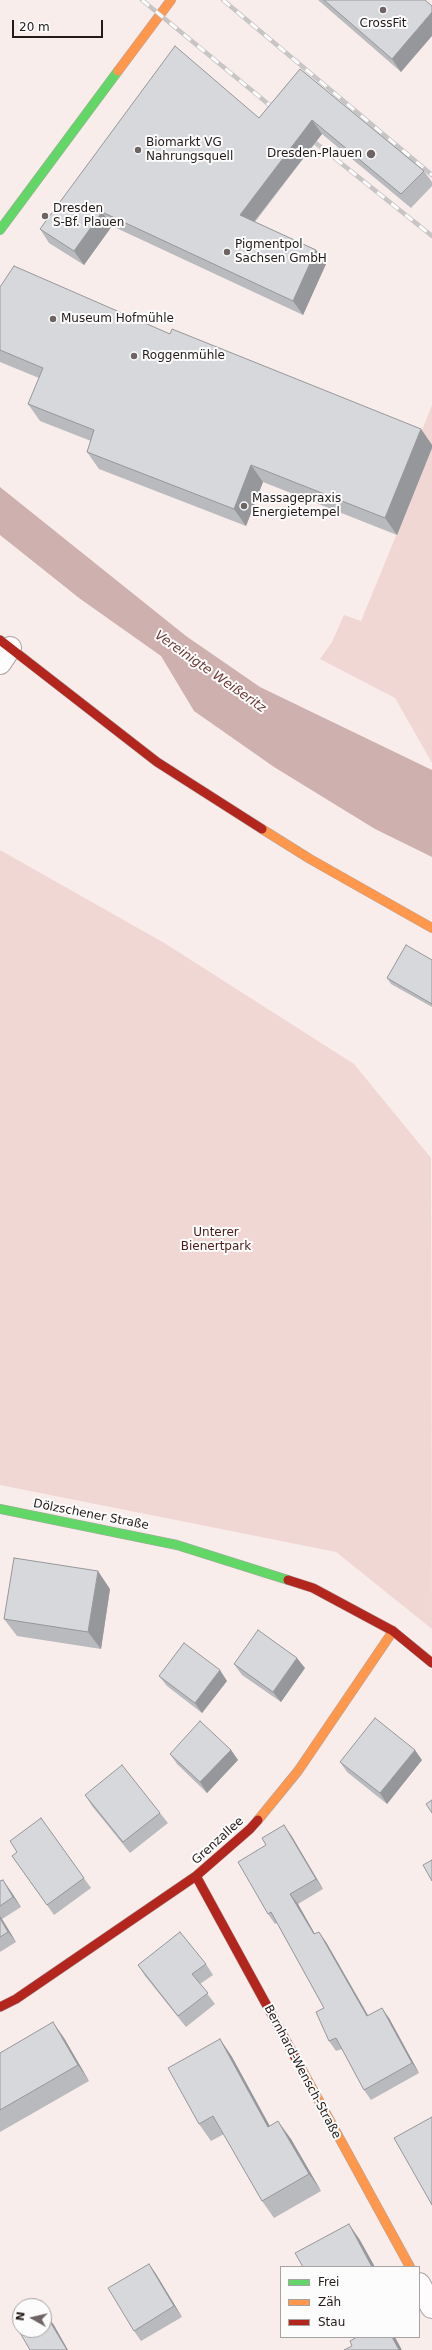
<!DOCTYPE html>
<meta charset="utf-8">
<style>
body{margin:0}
#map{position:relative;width:432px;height:2350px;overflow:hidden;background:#f9edec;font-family:"DejaVu Sans",sans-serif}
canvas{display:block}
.legend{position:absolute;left:280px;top:2266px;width:140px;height:72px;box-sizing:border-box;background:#fcfcfc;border:1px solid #a5a2a1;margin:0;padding:5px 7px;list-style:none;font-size:12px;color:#231a19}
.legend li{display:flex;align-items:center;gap:8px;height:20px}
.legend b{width:20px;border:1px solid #a5a2a1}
.north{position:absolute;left:12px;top:2298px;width:40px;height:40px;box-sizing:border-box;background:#fcfcfc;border:1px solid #a5a2a1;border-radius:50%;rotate:278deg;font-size:11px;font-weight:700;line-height:16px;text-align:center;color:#231a19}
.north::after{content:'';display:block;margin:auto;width:14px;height:18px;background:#6e6463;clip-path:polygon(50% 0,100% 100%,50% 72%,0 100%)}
.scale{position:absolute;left:12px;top:20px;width:91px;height:18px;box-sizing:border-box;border:2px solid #231a19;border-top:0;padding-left:5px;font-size:12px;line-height:14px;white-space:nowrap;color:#231a19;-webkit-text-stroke:3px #fcfcfc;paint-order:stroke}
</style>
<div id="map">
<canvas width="432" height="2350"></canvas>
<ul class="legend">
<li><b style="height:5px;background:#63d668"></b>Frei</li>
<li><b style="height:5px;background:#ff974d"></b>Zäh</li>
<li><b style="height:5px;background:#b3261e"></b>Stau</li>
</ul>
<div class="north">N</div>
<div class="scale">20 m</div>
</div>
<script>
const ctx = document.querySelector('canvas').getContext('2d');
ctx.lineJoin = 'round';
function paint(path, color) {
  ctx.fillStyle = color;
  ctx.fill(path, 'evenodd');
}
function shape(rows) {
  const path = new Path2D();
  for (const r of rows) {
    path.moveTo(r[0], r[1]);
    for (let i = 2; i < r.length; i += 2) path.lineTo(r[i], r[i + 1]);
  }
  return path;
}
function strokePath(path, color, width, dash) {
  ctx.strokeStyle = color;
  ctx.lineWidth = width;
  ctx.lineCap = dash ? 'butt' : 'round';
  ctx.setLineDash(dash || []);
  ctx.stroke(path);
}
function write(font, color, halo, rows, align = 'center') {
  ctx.font = font + ' "DejaVu Sans",sans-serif';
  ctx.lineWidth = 4;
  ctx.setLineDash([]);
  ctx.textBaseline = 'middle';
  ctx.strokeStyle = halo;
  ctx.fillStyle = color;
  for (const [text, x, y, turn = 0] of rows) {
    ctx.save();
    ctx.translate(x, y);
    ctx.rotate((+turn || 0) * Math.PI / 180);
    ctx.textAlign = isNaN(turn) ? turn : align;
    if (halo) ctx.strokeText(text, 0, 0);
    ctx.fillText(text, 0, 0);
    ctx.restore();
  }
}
paint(shape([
 [432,405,432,446,418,440],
 [432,448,432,763,395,698,320,659,332,642,344,615,361,621],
 [0,850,166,944,354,1064,431,1158,432,1629,336,1552,0,1485]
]), '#f0d7d4');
paint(shape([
 [0,487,186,636,260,687,432,770,432,857,375,829,274,767,194,711,161,656,79,598,0,535]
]), '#ceb1ae');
const street = shape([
 [0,663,10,648],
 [419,2284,432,2307]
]);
const fast = shape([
 [0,230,118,71],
 [0,1509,177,1545,288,1580]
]);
const slow = shape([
 [118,71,171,0],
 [262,829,310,859,432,928],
 [258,1820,298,1771,393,1631],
 [295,2057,410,2267]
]);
const jam = shape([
 [0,640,157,762,262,829],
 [288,1580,313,1588,393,1631,432,1663],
 [196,1876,295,2057],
 [0,2007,16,1999,196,1876,250,1829,258,1820]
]);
strokePath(street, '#aea4a3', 24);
strokePath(fast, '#aea4a3', 10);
strokePath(slow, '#aea4a3', 10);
strokePath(jam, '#aea4a3', 10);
strokePath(street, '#fefcfc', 22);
strokePath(fast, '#63d668', 9);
strokePath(slow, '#ff974d', 9);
strokePath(jam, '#b3261e', 9);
const rail = shape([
 [142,0,278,112],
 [223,0,432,175],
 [307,136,432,236]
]);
strokePath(rail, '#c8c5c5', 4.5);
strokePath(rail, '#fcfcfc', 3, [9]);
paint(shape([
 [318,0,425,0,401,72],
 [300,69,424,171,432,182,432,186,411,208,322,134,255,222,316,250,326,264,303,315,112,226,84,265,49,243,40,229,259,118],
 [0,287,170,334,421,429,432,445,432,448,397,535,263,482,246,526,99,469,87,452,91,441,40,421,28,404,39,378,0,362],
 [432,960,432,1007,391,984,387,978],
 [110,1589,101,1649,17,1636,4,1619],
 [234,1664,305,1668,281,1702,242,1675],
 [159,1676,227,1681,202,1713,167,1686],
 [231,1750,238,1760,207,1793,177,1764,170,1754],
 [422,1760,387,1804,347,1772,340,1762],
 [85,1795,160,1813,168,1823,130,1853,92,1806],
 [41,1818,91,1888,54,1915,12,1856,17,1852],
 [291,1835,323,1889,298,1904,315,1934,326,1942,368,2015,389,2018,419,2073,371,2100,364,2090,342,2049,336,2051,329,2041,324,2008,277,1923,275,1924,268,1914],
 [0,1881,10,1890,21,1907,2,1919,16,1942,0,1952],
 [206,1964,213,1975,200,1984,215,2004,186,2027,145,1976,138,1965],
 [64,2038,89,2081,0,2132,0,2053],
 [220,2039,232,2057,270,2126,291,2139,321,2191,274,2218,262,2201,224,2134,211,2141,199,2124],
 [149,2264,156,2274,182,2317,141,2341,134,2331]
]), '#b9babd');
paint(shape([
 [432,12,432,36,401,72,392,59],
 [312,120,322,134,249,228,240,215],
 [102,212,112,226,84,265,74,251],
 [316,250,326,264,303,315,293,301],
 [421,429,432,445,432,448,397,535,385,518],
 [251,465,263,482,246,526,234,509],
 [98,1571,110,1589,101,1649,88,1632],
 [297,1658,305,1668,281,1702,273,1692],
 [220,1670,227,1681,202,1713,195,1703],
 [231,1750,238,1760,207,1793,200,1782],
 [415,1750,422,1760,387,1804,380,1793],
 [284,1825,291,1835,323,1889,316,1879],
 [3,1880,10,1890,21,1907,13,1897],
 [290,1894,298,1904,321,1945,314,1934],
 [0,1916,2,1919,16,1942,8,1932,0,1918],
 [319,1932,326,1942,374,2026,367,2016],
 [382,2008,389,2018,419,2073,412,2063],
 [53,2022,64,2038,89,2081,78,2065],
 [220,2039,232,2057,280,2145,268,2127],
 [278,2121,291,2139,321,2191,309,2174],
 [349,2224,360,2240,375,2267,372,2267],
 [149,2264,156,2274,182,2317,174,2306],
 [46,2315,54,2325,68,2350,67,2350],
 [392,2337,395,2337,402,2350,399,2350]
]), '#96979a');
const building = shape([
 [324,0,425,0,432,6,432,12,392,59,324,0],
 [175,46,259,118,300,69,424,171,401,194,312,120,240,215,316,250,293,301,102,212,74,251,40,229,175,46],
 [14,266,170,334,172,329,421,429,385,518,251,465,234,509,87,452,94,430,28,404,43,368,0,350,0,287,14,266],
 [406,945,432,960,432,1004,387,978,406,945],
 [14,1558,98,1571,88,1632,4,1619,14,1558],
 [258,1630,297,1658,273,1692,234,1664,258,1630],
 [184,1643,220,1670,195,1703,159,1676,184,1643],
 [375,1718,415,1750,380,1793,340,1762,375,1718],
 [200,1721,231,1750,200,1782,170,1754,200,1721],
 [122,1765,160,1813,123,1842,85,1795,122,1765],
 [432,1800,432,1813,426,1804,432,1800],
 [41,1818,84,1878,47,1905,12,1856,17,1852,10,1841,41,1818],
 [284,1825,316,1879,290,1894,314,1934,319,1932,367,2016,382,2008,412,2063,364,2090,336,2038,329,2041,316,2012,324,2008,271,1912,268,1914,238,1862,266,1845,262,1838,284,1825],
 [432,1860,432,1881,423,1865,432,1860],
 [3,1880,13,1897,0,1906,0,1881,3,1880],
 [0,1918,8,1932,0,1937,0,1918],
 [180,1932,206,1964,192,1974,208,1993,178,2016,138,1965,180,1932],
 [53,2022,78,2065,0,2110,0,2053,53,2022],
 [220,2039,268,2127,278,2121,309,2174,262,2201,213,2116,199,2124,168,2068,220,2039],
 [432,2117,432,2205,394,2138,432,2117],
 [349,2224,372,2267,303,2267,295,2253,349,2224],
 [149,2264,174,2306,134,2331,108,2288,149,2264],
 [46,2315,67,2350,30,2350,19,2331,21,2330,44,2330,44,2316,46,2315],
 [357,2337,392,2337,399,2350,344,2350,352,2346,350,2341,357,2337]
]);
paint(building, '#d7d8dc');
strokePath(building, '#96979a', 1);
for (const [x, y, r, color] of [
 [383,10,4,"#6e6463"],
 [138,150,4,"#6e6463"],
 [371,154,5,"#6e6463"],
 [45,216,4,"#6e6463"],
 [227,252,4,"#6e6463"],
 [53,319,4,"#6e6463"],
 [134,356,4,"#6e6463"],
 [244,506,4,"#6e6463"]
]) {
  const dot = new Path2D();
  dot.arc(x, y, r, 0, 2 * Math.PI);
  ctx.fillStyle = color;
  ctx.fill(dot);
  strokePath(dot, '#fcfcfc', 1.5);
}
write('12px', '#231a19', '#fcfcfc', [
 ["CrossFit",383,24,"center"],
 ["Biomarkt VG",146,143],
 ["Nahrungsquell",146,157],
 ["Dresden-Plauen",362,154,"right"],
 ["Dresden",53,209],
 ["S-Bf. Plauen",53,223],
 ["Pigmentpol",235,245],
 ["Sachsen GmbH",235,259],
 ["Museum Hofmühle",61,319],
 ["Roggenmühle",142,356],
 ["Massagepraxis",252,499],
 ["Energietempel",252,513]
], 'left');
write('12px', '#4b1a19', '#fcfcfc', [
 ["Unterer",216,1233],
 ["Bienertpark",216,1247]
]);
write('12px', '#231a19', '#fcfcfc', [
 ["Dölzschener Straße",91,1515,11],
 ["Grenzallee",218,1841,-42],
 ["Bernhard-Wensch-Straße",302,2072,62]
]);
write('italic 13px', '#6c3835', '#fcfcfc', [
 ["Vereinigte Weißeritz",210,672,35]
]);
</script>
